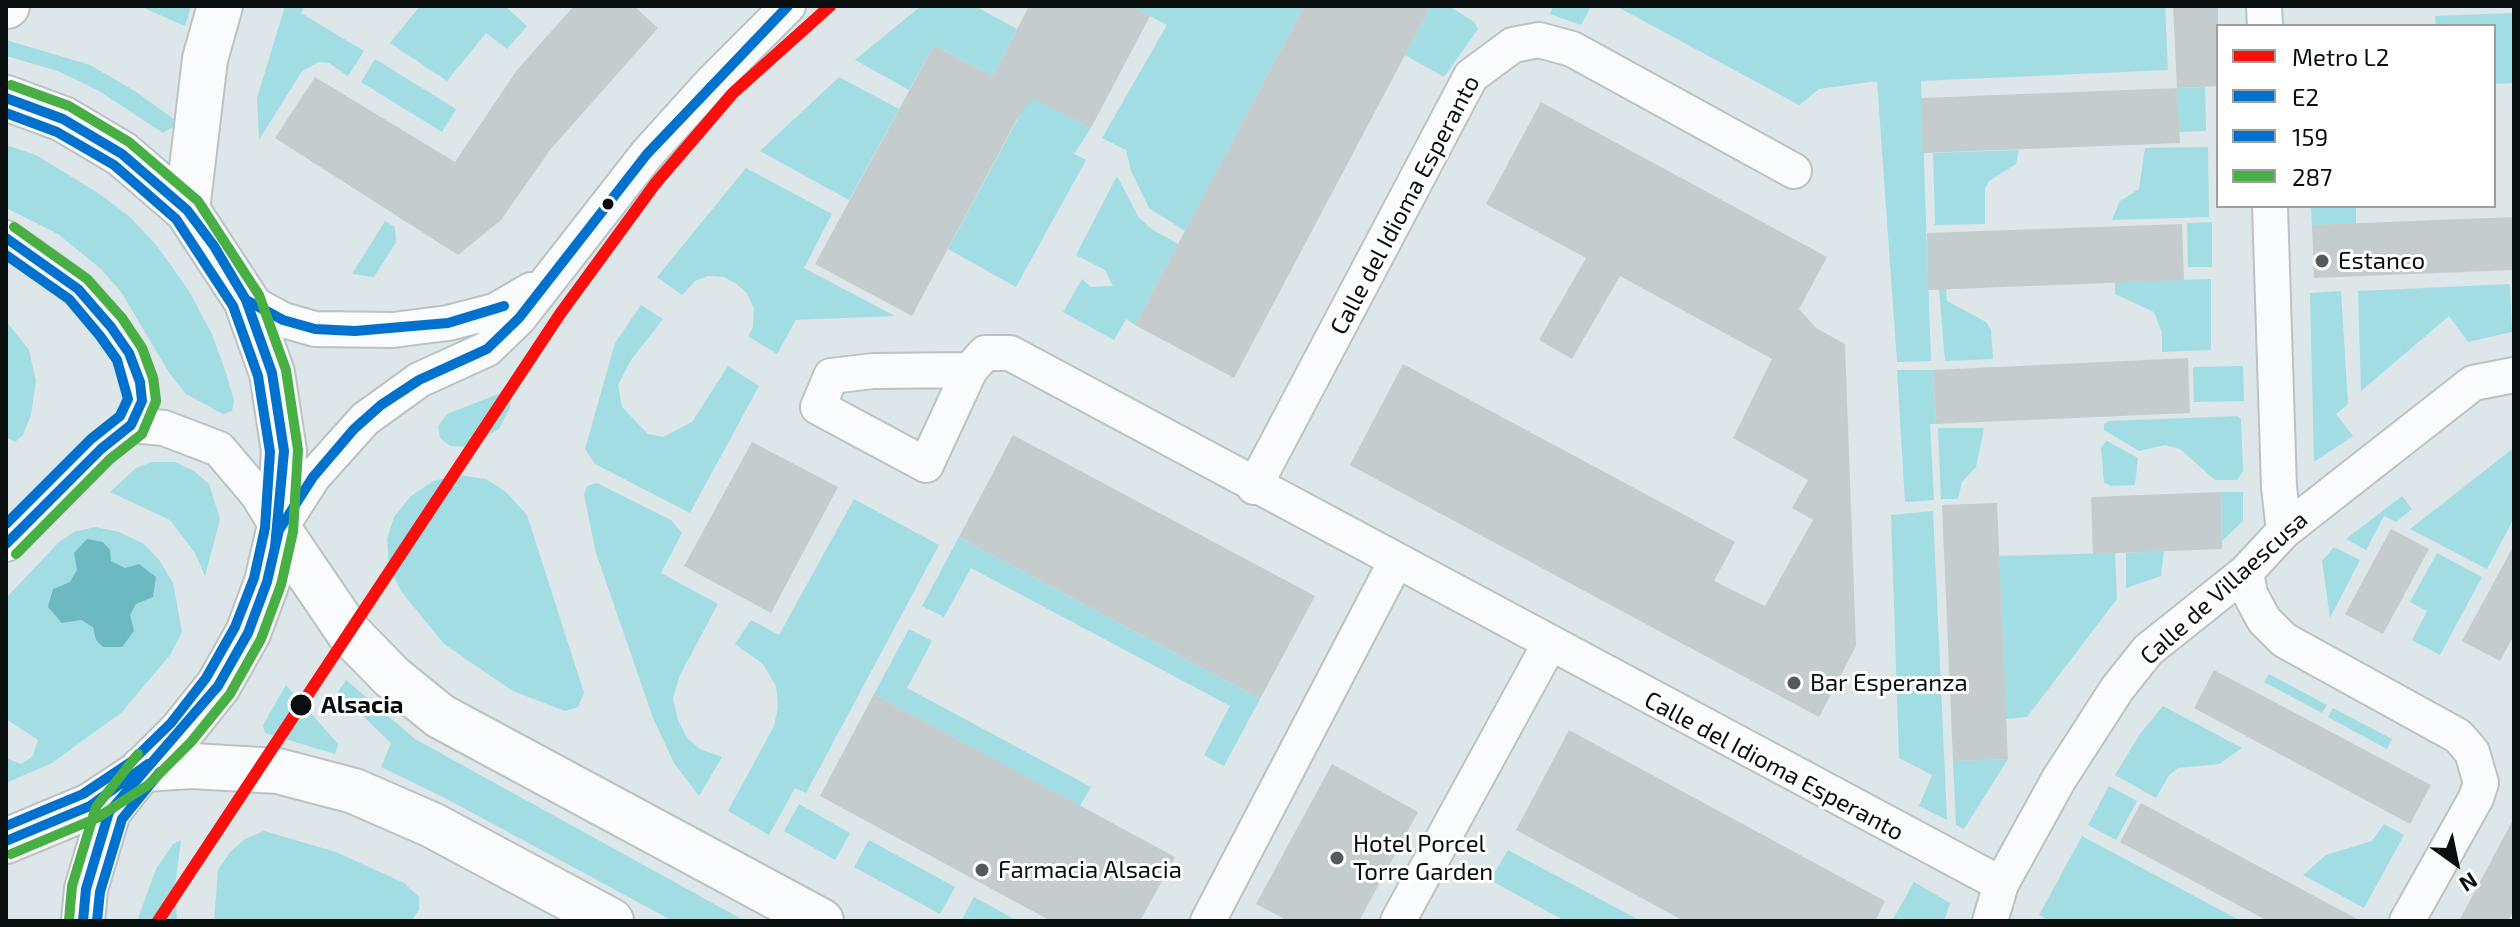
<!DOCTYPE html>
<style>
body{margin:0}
#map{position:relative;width:2520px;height:927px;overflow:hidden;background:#dde6e8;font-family:"Exo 2",sans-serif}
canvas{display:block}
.frame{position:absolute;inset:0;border:8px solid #090e0f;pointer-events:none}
.legend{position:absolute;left:2216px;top:24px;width:280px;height:184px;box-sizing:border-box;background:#fff;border:2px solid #9d9f9f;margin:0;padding:10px 14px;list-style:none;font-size:24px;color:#090e0f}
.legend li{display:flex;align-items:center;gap:16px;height:40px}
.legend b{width:40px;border:2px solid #9d9f9f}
.north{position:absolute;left:2416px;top:823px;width:80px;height:80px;-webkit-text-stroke:6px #fff;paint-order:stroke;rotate:147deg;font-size:22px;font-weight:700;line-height:32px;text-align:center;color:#090e0f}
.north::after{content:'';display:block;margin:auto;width:28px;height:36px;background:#090e0f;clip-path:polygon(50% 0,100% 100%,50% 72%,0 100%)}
</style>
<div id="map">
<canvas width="2520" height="927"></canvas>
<div class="frame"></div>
<ul class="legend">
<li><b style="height:10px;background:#fb0f0c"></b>Metro L2</li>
<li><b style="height:10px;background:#0072ce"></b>E2</li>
<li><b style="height:10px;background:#0072ce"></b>159</li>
<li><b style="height:10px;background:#47af44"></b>287</li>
</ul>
<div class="north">N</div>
</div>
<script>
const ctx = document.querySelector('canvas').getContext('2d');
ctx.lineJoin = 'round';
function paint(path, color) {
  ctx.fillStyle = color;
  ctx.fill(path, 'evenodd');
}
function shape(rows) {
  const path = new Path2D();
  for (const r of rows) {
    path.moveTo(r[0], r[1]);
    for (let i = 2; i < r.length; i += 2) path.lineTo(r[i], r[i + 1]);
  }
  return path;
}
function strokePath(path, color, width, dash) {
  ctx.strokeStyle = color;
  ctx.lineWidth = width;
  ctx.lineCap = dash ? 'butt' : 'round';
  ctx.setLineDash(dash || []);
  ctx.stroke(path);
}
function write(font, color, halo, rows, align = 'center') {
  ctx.font = font + ' "Exo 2",sans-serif';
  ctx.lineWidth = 6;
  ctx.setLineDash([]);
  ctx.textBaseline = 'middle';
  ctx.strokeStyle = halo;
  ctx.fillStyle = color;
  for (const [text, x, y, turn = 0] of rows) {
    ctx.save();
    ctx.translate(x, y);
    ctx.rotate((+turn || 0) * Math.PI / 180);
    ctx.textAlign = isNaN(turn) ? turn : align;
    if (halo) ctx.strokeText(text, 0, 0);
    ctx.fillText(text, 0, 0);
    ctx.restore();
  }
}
paint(shape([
 [147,6,191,6,185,26,146,9],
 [285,6,305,6,301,13,364,51,348,76,329,63,319,62,302,71,259,140,257,98],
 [420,6,505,6,527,26,507,49,486,33,447,81,390,43],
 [921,6,975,6,1017,29,993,76,934,45,909,90,855,60],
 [1131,6,1304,6,1185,231,1149,208,1131,171,1126,150,1102,138,1167,25],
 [1431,6,1449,6,1474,22,1478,29,1444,77,1405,55],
 [1553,6,1591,6,1581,25,1550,14],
 [1616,6,2165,6,2168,70,1921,81,1931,361,1897,362,1877,81,1819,89,1799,105],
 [2514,13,2514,83,2494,84,2494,26,2436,26,2435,16],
 [6,40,90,65,135,91,175,120,175,126,163,133,99,91,58,71,6,56],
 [375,59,456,109,442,132,361,82],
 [839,77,899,109,849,200,760,151],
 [2205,87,2206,131,2179,132,2177,88],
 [1030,96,1091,128,1074,154,1086,160,1016,287,948,249],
 [6,145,36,155,101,195,130,217,157,246,189,291,212,334,226,373,234,401,232,411,223,414,186,394,170,374,121,292,101,269,58,234,6,208],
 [2208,147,2209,217,2112,220,2120,201,2139,189,2145,148],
 [2019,150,2016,164,1989,181,1985,189,1985,224,1935,225,1933,153],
 [746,168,832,214,804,268,895,316,796,320,777,354,748,336,753,327,754,309,747,293,735,283,724,277,708,276,695,281,682,295,657,277],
 [1117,176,1139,218,1153,230,1178,244,1135,325,1126,319,1114,340,1063,312,1082,279,1091,287,1113,286,1105,270,1076,255],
 [2311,206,2356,206,2356,224,2312,225],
 [385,221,395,227,396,242,374,277,352,274],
 [2212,222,2212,267,2188,267,2187,223],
 [2211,279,2211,350,2162,352,2162,333,2154,312,2115,294,2115,282],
 [2510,284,2512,332,2468,342,2449,316,2361,391,2358,291],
 [1939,289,1946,289,1947,301,1986,322,1991,330,1993,359,1945,361],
 [2341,291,2348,404,2336,414,2353,436,2314,462,2310,293],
 [641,305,663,319,631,360,618,385,622,407,648,434,663,437,692,422,728,366,759,386,690,513,595,464,585,449,615,343],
 [6,321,29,350,36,381,31,415,23,435,15,442,6,437],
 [2243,366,2244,401,2194,402,2193,367],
 [1897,370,1933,370,1936,424,1930,424,1934,500,1905,502],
 [501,393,510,399,510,408,499,429,467,447,450,446,440,438,438,426,447,414],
 [2237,416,2241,419,2243,471,2237,480,2215,480,2180,449,2165,445,2139,451,2104,430,2104,424,2109,421],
 [1938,428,1984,428,1976,467,1962,482,1958,499,1941,499],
 [2107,441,2138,458,2135,485,2111,486,2104,482,2101,447],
 [2511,450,2514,452,2514,518,2487,569,2410,529],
 [152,462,175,462,194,471,209,484,220,519,205,576,195,553,170,520,110,492,136,468],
 [459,475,486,479,506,492,527,515,584,693,578,707,565,711,513,691,444,644,401,591,389,566,387,539,394,517,411,496,433,481],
 [597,483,671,520,682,533,661,573,718,604,680,675,673,698,678,720,687,738,700,749,722,757,699,796,674,763,653,718,596,553,584,495,587,486],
 [2221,492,2243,492,2243,521,2222,541],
 [2402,496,2412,509,2396,522,2384,516,2366,550,2346,539],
 [854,499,939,545,806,793,795,788,769,835,728,811,774,726,778,707,776,686,763,664,735,644,751,620,779,635],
 [1933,511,1947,820,1919,806,1932,775,1899,758,1891,515],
 [95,527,119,532,144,544,160,561,173,583,182,632,170,655,122,712,52,763,6,783,6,758,21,764,33,756,38,740,6,719,6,598,59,542,74,532],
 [959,537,1260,699,1224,766,1204,755,1230,706,971,568,944,617,922,606],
 [2334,547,2360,560,2330,618,2322,561],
 [2164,551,2161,576,2126,588,2126,553],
 [2115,553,2117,599,2027,717,2006,719,1999,556],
 [2437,553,2482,577,2440,655,2412,640,2427,611,2410,602],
 [909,629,932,641,907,688,1091,787,1080,806,874,694],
 [2269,674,2327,705,2322,713,2264,682],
 [346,680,415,739,745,921,673,921,443,797,381,767,391,743,338,692],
 [286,685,338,744,335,754,265,733,263,725],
 [2163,706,2242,748,2219,764,2178,768,2169,775,2156,798,2115,775,2140,734],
 [2333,708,2392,739,2387,749,2328,717],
 [2008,759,1964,829,1956,825,1953,761],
 [2109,786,2137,801,2116,840,2088,825],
 [799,804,850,833,835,860,784,831],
 [2384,824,2404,835,2364,908,2303,875,2326,855,2372,841],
 [264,831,336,852,404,883,419,897,419,910,411,921,214,921,218,870,230,852,245,839],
 [2082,836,2241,921,2050,921,2039,915],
 [181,840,175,886,177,921,137,921,156,869,173,844],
 [869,840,955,887,940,914,854,867],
 [1508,850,1641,921,1565,921,1490,880],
 [1914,882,1950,903,1944,921,1892,921],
 [974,897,1018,921,961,921]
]), '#a2dde4');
paint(shape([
 [87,539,103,542,110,550,111,561,125,568,139,564,156,577,153,597,136,604,130,615,134,631,122,647,103,647,96,640,93,627,81,620,62,623,48,607,53,589,70,582,77,570,74,553]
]), '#6cb9c2');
paint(shape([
 [574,6,634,6,658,28,550,150,501,220,458,255,275,138,315,77,455,162,517,70],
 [1029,6,1131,6,1150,16,1091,128,1033,98,1017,119,912,316,815,264,934,45,993,76],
 [1304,6,1431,6,1234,378,1135,325],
 [2173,6,2218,6,2218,86,2177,88,2180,143,1923,153,1921,98,2177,88],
 [1541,102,1827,257,1799,309,1816,328,1845,344,1856,646,1819,717,1350,465,1403,364,1735,542,1714,581,1765,606,1813,520,1792,508,1808,480,1733,438,1772,359,1620,276,1572,359,1539,340,1586,258,1486,204],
 [2514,217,2514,270,2314,278,2312,225],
 [2182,224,2184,280,1928,290,1927,233],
 [2188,358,2190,413,1936,424,1933,370],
 [1013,435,1315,596,1260,699,959,537],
 [752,442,838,487,771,613,684,566],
 [2221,492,2222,549,2093,554,2091,497],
 [1997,503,2008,759,1953,761,1942,505],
 [2391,529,2429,549,2383,634,2345,614],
 [2514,545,2514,635,2500,661,2462,641],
 [2214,670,2431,785,2410,824,2194,708],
 [874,694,1175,857,1140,921,1051,921,820,796],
 [1569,730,1885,901,1875,921,1684,921,1516,830],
 [1332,764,1418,812,1359,921,1288,921,1256,904],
 [2141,803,2247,860,2361,921,2268,921,2120,842],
 [2514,818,2514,910,2508,921,2459,921]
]), '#c5cccd');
const minor = shape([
 [2264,6,2265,26],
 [2270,206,2279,487,2284,531],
 [6,238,78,289,111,327,129,353,140,382,142,401,131,425,101,449,6,544],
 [246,300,283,320,315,329,393,330,448,323,495,311,531,290],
 [970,370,926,465,818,407,831,376,873,371,970,370,985,353,1010,353,2001,884],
 [131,425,164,428,219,449,258,495,279,530,313,477,365,419,419,380,487,349,519,318,647,154,712,82,788,6],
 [1254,487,1471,76,1513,45,1539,40,1572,49,1794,171],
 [2246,572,2250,594,2264,620,2284,640,2458,736,2472,752,2481,783,2476,798,2407,921],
 [1208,921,1395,563],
 [1398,921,1549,645],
 [1990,921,2001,884,2059,779,2117,689,2148,650,2246,572,2284,531,2473,383,2514,375]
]);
const tertiary = shape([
 [83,921,86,889,109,812,137,776]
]);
const primary = shape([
 [6,6,7,6],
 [6,98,63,119,122,154,187,210,246,300,272,373,284,451,279,530,267,582,248,633,218,686,181,732,140,773,90,806,6,841],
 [187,210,205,59,220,6],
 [279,530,349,633,392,677,440,716,821,921],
 [143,769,192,766,278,771,354,791,432,825,611,921]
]);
strokePath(minor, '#bcc2c3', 38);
strokePath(tertiary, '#bcc2c3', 46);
strokePath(primary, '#bcc2c3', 48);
strokePath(minor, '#fafbfc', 34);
strokePath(tertiary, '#fafbfc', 42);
strokePath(primary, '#fafbfc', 44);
strokePath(shape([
 [6,98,63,119,122,154,187,210,214,246,246,300,272,373,284,451,275,547],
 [6,238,78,289,111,327,129,353,140,382,142,401,131,425,101,449,6,544],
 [246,300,283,320,315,329,355,331,448,323,504,306],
 [6,841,90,806,148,764],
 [83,921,86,889,109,812,218,686,248,633,267,582,279,530,313,477,354,429,381,405,419,380,487,349,519,318,647,154,788,6]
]), '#0072ce', 10);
strokePath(shape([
 [6,113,57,132,114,165,176,219,233,306,258,376,270,452,265,528,254,578,235,627,206,678,171,723,131,762,83,794,6,826],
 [6,255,69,299,100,336,117,360,128,399,120,416,91,439,6,524],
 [97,921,100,892,122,819,160,772]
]), '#0072ce', 10);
strokePath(shape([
 [11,85,69,106,129,142,198,201,259,295,286,370,298,450,293,532,281,585,261,639,230,694,191,742,148,785,97,818,11,854],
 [14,227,87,279,122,318,142,348,153,378,156,401,142,434,110,459,16,554],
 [69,920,72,886,96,807,138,754]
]), '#47af44', 10);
strokePath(shape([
 [158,921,560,314,655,184,733,93,830,6]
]), '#fb0f0c', 12);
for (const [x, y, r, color] of [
 [608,204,7,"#090e0f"],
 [2322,261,8,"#535a5b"],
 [1794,683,8,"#535a5b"],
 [301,705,12,"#090e0f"],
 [1337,858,8,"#535a5b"],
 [982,870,8,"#535a5b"]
]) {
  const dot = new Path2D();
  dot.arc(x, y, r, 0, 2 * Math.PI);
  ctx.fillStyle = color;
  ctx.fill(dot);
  strokePath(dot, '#fff', 3);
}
write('24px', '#090e0f', '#fff', [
 ["Calle del Idioma Esperanto",1405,205,-62],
 ["Calle de Villaescusa",2224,588,-42],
 ["Calle del Idioma Esperanto",1774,766,28]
]);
write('24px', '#090e0f', '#fff', [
 ["Estanco",2338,261],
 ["Bar Esperanza",1810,683],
 ["Hotel Porcel",1353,844],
 ["Torre Garden",1353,872],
 ["Farmacia Alsacia",998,870]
], 'left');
write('bold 24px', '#090e0f', '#fff', [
 ["Alsacia",321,705]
], 'left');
</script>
